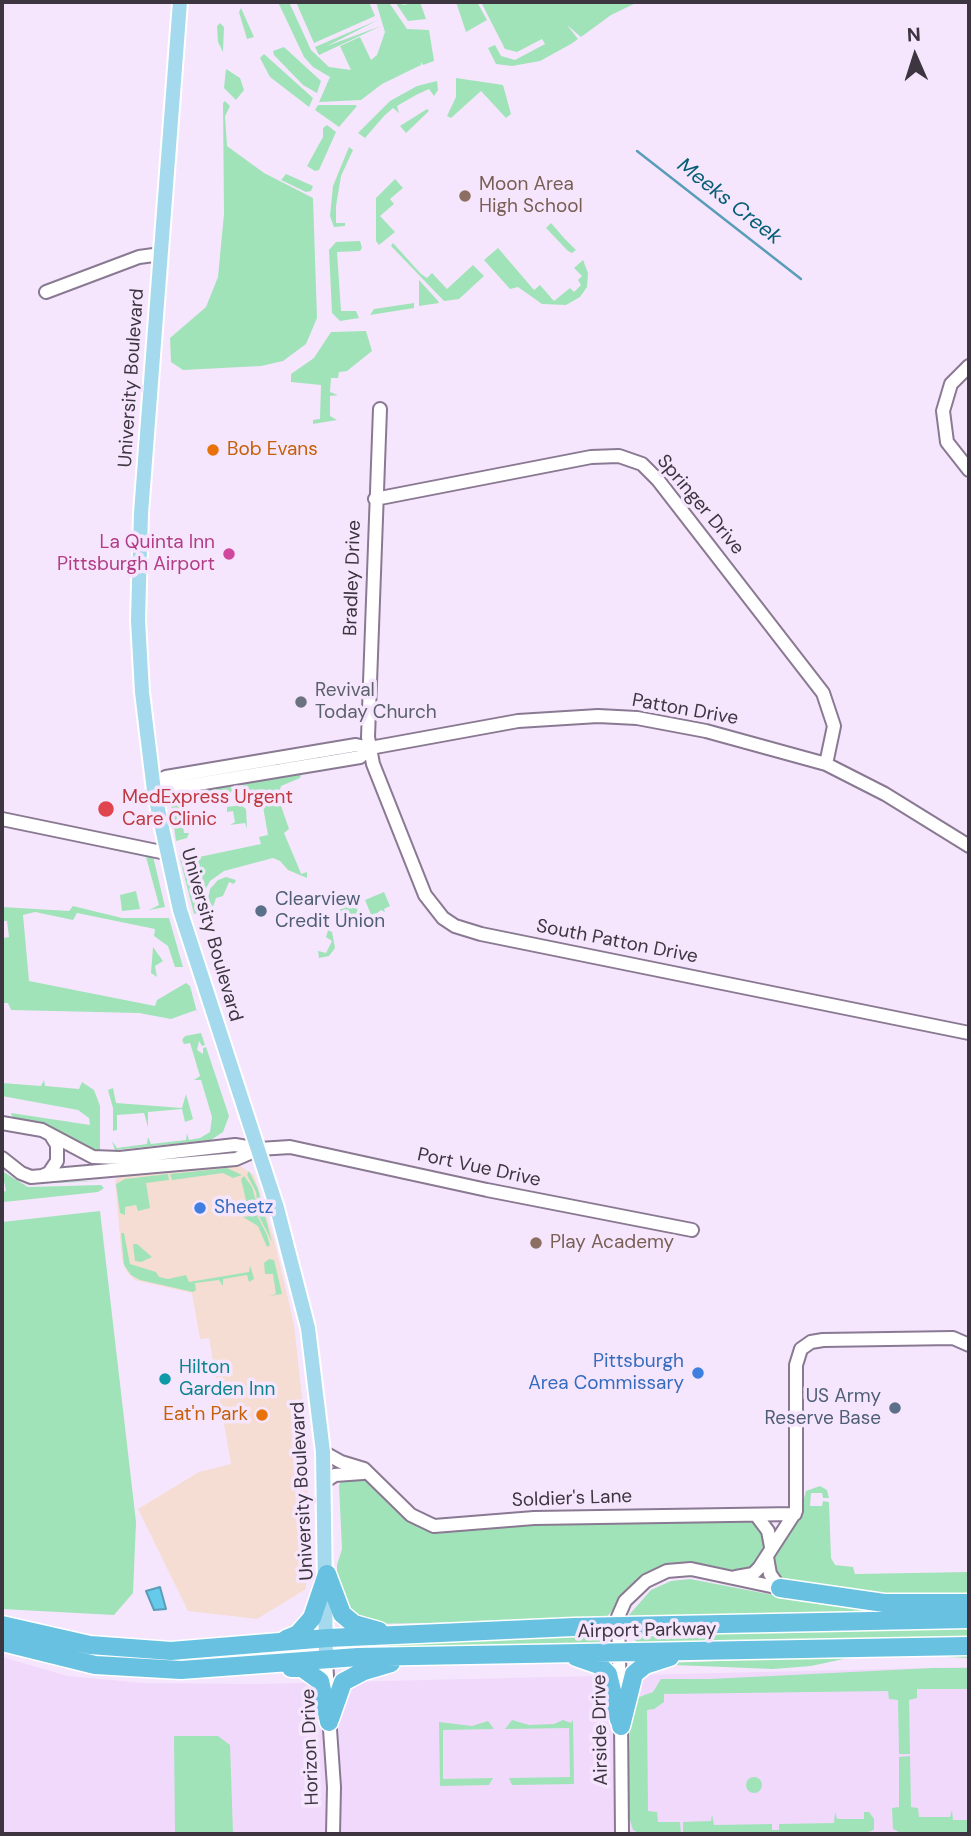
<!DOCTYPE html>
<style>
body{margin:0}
#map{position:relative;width:971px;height:1836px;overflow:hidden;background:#f6e6fd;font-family:"DM Sans",sans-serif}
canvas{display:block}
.frame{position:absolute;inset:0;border:4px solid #3d3540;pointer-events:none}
.north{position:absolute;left:880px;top:21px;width:70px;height:70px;-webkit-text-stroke:5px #f6e6fd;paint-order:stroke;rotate:357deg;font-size:19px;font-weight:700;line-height:28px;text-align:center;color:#3d3540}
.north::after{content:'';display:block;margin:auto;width:24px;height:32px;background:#3d3540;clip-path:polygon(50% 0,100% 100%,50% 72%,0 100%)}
</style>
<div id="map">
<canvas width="971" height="1836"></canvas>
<div class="frame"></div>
<div class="north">N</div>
</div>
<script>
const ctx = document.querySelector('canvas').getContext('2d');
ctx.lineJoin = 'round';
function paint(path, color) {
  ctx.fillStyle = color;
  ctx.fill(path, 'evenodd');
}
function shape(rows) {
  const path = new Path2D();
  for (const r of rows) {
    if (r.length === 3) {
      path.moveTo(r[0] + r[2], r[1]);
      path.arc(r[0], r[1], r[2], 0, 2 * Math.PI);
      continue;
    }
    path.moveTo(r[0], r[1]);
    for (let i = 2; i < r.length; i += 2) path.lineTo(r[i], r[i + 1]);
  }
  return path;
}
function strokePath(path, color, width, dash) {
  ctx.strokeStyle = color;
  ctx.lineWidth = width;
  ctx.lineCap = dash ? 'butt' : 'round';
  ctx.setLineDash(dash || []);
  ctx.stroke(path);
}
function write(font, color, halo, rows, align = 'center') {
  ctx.font = font + ' "DM Sans",sans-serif';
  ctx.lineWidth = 7;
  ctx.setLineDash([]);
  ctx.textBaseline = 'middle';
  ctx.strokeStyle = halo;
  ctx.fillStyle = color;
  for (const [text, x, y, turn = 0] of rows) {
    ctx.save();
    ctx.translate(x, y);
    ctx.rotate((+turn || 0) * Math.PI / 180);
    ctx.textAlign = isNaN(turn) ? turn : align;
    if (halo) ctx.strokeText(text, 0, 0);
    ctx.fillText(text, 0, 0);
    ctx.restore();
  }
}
paint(shape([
 [229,1164,242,1167,254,1175,274,1239,294,1324,308,1453,306,1589,257,1619,188,1611,138,1509,199,1472,231,1464,209,1338,200,1339,192,1293,135,1280,127,1272,122,1260,115,1180,123,1175]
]), '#f5ddd3');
paint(shape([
 [2,1657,68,1676,142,1683,258,1684,969,1667,969,1834,2,1834]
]), '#f1d9fc');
paint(shape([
 [278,2,289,2,311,50,329,67,351,70,340,46,360,37,371,60,377,55,385,32,376,2,390,4,407,29,429,30,434,61,423,65,421,62,421,65,382,84,361,100,319,102,330,77,313,67,304,57],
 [296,2,369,2,375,16,314,43],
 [395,2,401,2,403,5,420,2,426,19,408,21],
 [456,2,477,2,487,20,466,32],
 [481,2,638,2,611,15,581,37,567,25,578,39,571,44,540,61,512,66,496,64,488,48,495,45,501,56,515,60,545,44,542,39,517,52,505,49],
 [241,8,254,37,247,39,239,12],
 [378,20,327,46,381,26,319,55,315,47],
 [220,23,224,27,223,52,218,42,217,26],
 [284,47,321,81,317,93,303,85,274,55,273,51],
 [264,54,313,98,309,107,270,77,260,58],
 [226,69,240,78,244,90,236,100,224,88],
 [456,78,503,85,511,114,506,118,481,91,451,118,447,116,456,97],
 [437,81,438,90,434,96,429,89,416,95,397,106,399,113,393,108,384,116,365,138,358,133,390,101,417,86],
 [225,101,230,106,225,116,227,146,264,173,313,198,317,318,306,344,283,361,261,366,183,370,171,362,170,338,206,307,218,277,224,214,223,103],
 [318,105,355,105,357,106,339,127,315,110],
 [427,109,429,111,406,133,400,126],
 [327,125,336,132,319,170,315,171,307,166,323,137,323,128],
 [349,147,353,150,341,176,336,206,336,223,345,223,345,226,334,227,330,216,333,186],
 [286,174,313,186,311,191,306,192,281,180],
 [395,179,403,188,390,199,394,204,380,216,395,232,379,245,376,241,376,198],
 [551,223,564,238,576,250,572,253,568,251,546,228],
 [360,241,362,248,360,251,337,252,341,311,356,311,359,318,340,321,332,313,329,250,336,242],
 [393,243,421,274,427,278,432,273,447,289,473,265,484,276,459,299,444,301,391,246],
 [498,248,534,290,540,285,554,301,570,288,574,292,581,285,578,280,582,276,574,268,583,260,588,273,587,287,580,297,566,305,542,304,518,287,510,289,484,260],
 [419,280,438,301,439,303,419,306],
 [414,303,414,308,370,315,374,309],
 [366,331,372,351,347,371,339,372,338,378,331,378,330,392,338,395,330,396,330,416,337,420,313,424,313,420,320,419,321,385,291,382,291,374,314,358,331,332],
 [302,772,300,778,281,786,278,797,289,829,284,833,300,871,301,874,307,872,307,878,288,870,280,861,273,858,224,871,210,881,203,894,202,912,194,914,179,855,194,850,199,857,261,844,259,837,268,835,260,790,249,791,246,796,241,781],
 [229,783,232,790,229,795,220,790,189,796,192,802,180,808,184,833,189,833,187,838,176,841,170,797,184,790],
 [241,805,246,809,247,829,245,823,230,825,235,822,233,811,227,812,227,807],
 [107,845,153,856,165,907,149,910,159,905,146,857,108,849],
 [226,877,236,880,234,884,229,882,223,896,216,898,213,907,208,899,210,889,218,880],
 [136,891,140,909,122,911,120,895],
 [384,892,390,906,384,909,385,912,381,910,372,917,365,900],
 [355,904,362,921,351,923,344,930,336,911],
 [73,906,122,918,169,918,183,967,175,967,168,946,154,936,155,929,77,913,73,920,35,912,23,915,29,981,155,1006,157,1000,186,983,190,986,198,1016,196,1010,171,1019,139,1013,11,1010,8,1003,2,1003,2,1009,2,938,9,937,7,921,2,921,2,907,69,911],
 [328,930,332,932,335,948,329,956,319,958,318,951,326,953,332,941,326,937],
 [153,947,163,961,155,966,157,977,151,973],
 [201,1033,205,1045,202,1046,199,1041,197,1050,203,1054,203,1048,206,1047,229,1116,223,1132,211,1140,115,1150,112,1141,117,1148,147,1144,148,1137,151,1144,186,1140,187,1133,189,1140,200,1138,210,1132,212,1117,201,1080,194,1080,200,1076,190,1043,184,1044,182,1040,185,1036],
 [44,1080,45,1086,79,1089,82,1082,94,1090,100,1106,100,1154,14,1121,11,1113,90,1125,89,1118,78,1110,2,1096,2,1083,41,1086],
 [113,1088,116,1103,182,1108,186,1094,193,1119,185,1122,182,1109,148,1112,148,1127,144,1113,117,1115,117,1130,113,1131,113,1108,108,1090],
 [2,1163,43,1182,104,1181,27,1184,2,1168],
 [227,1168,242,1175,233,1178,223,1173,172,1180,170,1174],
 [2,1171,28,1187,101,1185,104,1188,98,1192,4,1202,2,1192,6,1191],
 [249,1171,258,1189,272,1242,259,1216,256,1192,247,1175],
 [168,1174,169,1180,146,1183,150,1208,138,1211,136,1205,125,1207,125,1215,120,1213,116,1184,125,1179],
 [244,1176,252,1187,257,1205,253,1212,242,1215,249,1213,241,1179],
 [100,1211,136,1522,133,1593,114,1615,2,1609,2,1222],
 [257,1215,267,1235,270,1245,267,1247,258,1226,243,1217],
 [121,1233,124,1233,130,1264,156,1272,159,1277,168,1279,186,1275,189,1282,249,1272,250,1265,254,1279,249,1282,247,1275,223,1279,223,1286,219,1280,195,1283,196,1290,193,1292,140,1280,131,1275,124,1265],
 [133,1244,137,1244,152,1257,141,1262,135,1261],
 [269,1259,274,1260,282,1294,269,1296,276,1294,273,1274,265,1274,264,1263],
 [360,1476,370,1481,406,1519,430,1531,531,1524,747,1520,761,1526,765,1543,756,1567,740,1573,691,1564,639,1580,604,1620,367,1624,347,1610,337,1591,337,1565,342,1549,339,1485,342,1480],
 [820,1486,827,1490,829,1498,823,1498,822,1493,811,1493,810,1506,822,1506,823,1501,829,1502,831,1558,835,1565,853,1567,855,1574,969,1572,969,1596,877,1595,791,1583,778,1578,772,1559,780,1542,798,1520,806,1491],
 [690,1579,820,1604,954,1613,633,1620,628,1616,651,1590,671,1581],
 [969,1624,969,1641,640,1645,633,1638,633,1630],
 [606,1632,609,1647,352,1650,342,1645],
 [969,1651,969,1658,909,1655,848,1658,811,1666,773,1669,674,1665,652,1671,634,1687,640,1675,666,1663],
 [933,1668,969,1668,969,1689,917,1689,917,1698,909,1700,910,1754,899,1754,898,1700,889,1699,888,1691,664,1694,664,1702,654,1709,647,1710,648,1811,657,1812,658,1822,680,1822,681,1834,640,1834,633,1830,627,1810,631,1700,653,1692,661,1679,710,1679],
 [512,1720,529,1725,554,1724,563,1720,571,1723,573,1720,574,1784,512,1785,509,1778,570,1777,569,1728,505,1729],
 [488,1721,494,1729,443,1730,443,1779,493,1778,489,1785,440,1786,439,1722,472,1726],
 [174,1736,218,1736,230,1745,233,1834,175,1834],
 [910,1756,911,1807,918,1808,919,1817,950,1817,952,1810,953,1820,969,1820,969,1832,901,1833,893,1829,892,1808,899,1807,899,1757],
 [754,1785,8],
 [835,1812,837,1819,864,1819,864,1812,869,1812,874,1819,874,1830,862,1834,683,1834,683,1822,711,1821,712,1814,714,1825,772,1824,772,1830,779,1830,779,1824,834,1823]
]), '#a0e3b8');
const water = shape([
 [160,1587,166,1609,154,1610,146,1591,160,1587]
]);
paint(water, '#65caeb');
strokePath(water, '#599db8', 2);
strokePath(shape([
 [637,151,801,279]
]), '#599db8', 2.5);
const minor = shape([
 [46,292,139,257,161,254],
 [969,366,951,384,943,411,947,442,969,470],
 [380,409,368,737,373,764,425,895,443,918,455,926,481,934,969,1033],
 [375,499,591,457,619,456,642,464,658,480,823,693,834,726,826,764],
 [153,783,166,777,356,745,370,748,518,721,598,716,637,718,706,731,826,764,885,794,969,846],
 [153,783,168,789,360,757,370,748],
 [2,819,166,853],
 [2,1123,42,1130,93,1157,120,1158,235,1145,259,1149],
 [2,1158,21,1173,31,1177,236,1159,259,1149,290,1147,487,1190,692,1230],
 [42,1176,49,1173,57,1161,57,1145,52,1137],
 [323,1452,341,1462,364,1469,411,1515,434,1526,534,1518,795,1514],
 [324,1482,335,1475,363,1473],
 [756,1515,768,1531,771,1547],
 [767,1557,770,1574,780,1588],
 [736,1577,753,1574,759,1568,796,1511,796,1365,801,1349,811,1342,823,1340,953,1338,969,1345],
 [326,1659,328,1693],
 [620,1700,618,1617,625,1601,646,1581,667,1571,691,1569,780,1588],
 [329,1715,334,1787,333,1834],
 [621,1719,622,1834]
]);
const major = shape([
 [180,2,141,513,138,620,142,692,154,791,180,910,277,1208,308,1328,323,1452,326,1659]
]);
const highway = shape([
 [327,1574,342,1614,354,1624,379,1631],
 [780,1588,884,1603,969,1603],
 [2,1625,90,1645,171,1651,328,1638,574,1627,969,1619],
 [286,1639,298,1634,312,1618,327,1574],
 [2,1642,95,1665,181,1670,358,1657,969,1646],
 [576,1657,599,1665,608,1674,619,1720],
 [291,1668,302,1668,320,1681,329,1722],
 [330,1719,343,1682,364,1671,391,1663],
 [621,1726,634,1674,645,1665,670,1657]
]);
strokePath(minor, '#8a7992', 16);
strokePath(major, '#fff', 18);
strokePath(highway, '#fff', 21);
strokePath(minor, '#fff', 12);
strokePath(major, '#a5daee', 14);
strokePath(highway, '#69c1e2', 18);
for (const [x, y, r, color] of [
 [465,196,7,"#8d6e63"],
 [213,450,7,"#e8710a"],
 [229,554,7,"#d1479c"],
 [301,702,7,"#6b7280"],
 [106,809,9,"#e0444e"],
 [261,911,7,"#5c6f8a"],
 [200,1208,7,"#3f7fe0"],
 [536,1243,7,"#8d6e63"],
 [698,1373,7,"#3f7fe0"],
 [165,1379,7,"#0f9aa8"],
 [895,1408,7,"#5c6f8a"],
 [262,1415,7,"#e8710a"]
]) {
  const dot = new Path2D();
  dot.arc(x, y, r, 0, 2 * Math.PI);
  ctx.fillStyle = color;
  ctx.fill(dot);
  strokePath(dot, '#f6e6fd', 2.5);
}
write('19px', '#785e54', '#f6e6fd', [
 ["Moon Area",479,185],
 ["High School",479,207],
 ["Play Academy",550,1243]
], 'left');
write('19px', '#3d3540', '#f6e6fd', [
 ["University Boulevard",132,378,-86],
 ["Springer Drive",700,505,50],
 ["Bradley Drive",353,578,-88],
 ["Patton Drive",685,710,10],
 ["University Boulevard",211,935,74],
 ["South Patton Drive",617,942,11],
 ["Port Vue Drive",479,1168,12],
 ["University Boulevard",303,1491,-93],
 ["Soldier's Lane",572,1499,-2],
 ["Airport Parkway",647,1631,-1],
 ["Airside Drive",601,1730,-91],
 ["Horizon Drive",311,1747,-92]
]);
write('19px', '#c56008', '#f6e6fd', [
 ["Bob Evans",227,450],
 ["Eat'n Park",248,1415,"right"]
], 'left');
write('19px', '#b23c85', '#f6e6fd', [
 ["La Quinta Inn",215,543],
 ["Pittsburgh Airport",215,565]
], 'right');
write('19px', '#5b616d', '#f6e6fd', [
 ["Revival",315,691],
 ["Today Church",315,713]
], 'left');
write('19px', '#be3a42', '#f6e6fd', [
 ["MedExpress Urgent",122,798],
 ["Care Clinic",122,820]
], 'left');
write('19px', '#4e5e75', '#f6e6fd', [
 ["Clearview",275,900],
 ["Credit Union",275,922],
 ["US Army",881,1397,"right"],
 ["Reserve Base",881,1419,"right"]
], 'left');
write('19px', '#366cbe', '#f6e6fd', [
 ["Sheetz",214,1208],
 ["Pittsburgh",684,1362,"right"],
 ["Area Commissary",684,1384,"right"]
], 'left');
write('19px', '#0d838f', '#f6e6fd', [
 ["Hilton",179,1368],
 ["Garden Inn",179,1390]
], 'left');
write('italic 21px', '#055e74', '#f6e6fd', [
 ["Meeks Creek",729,202,38]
]);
</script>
